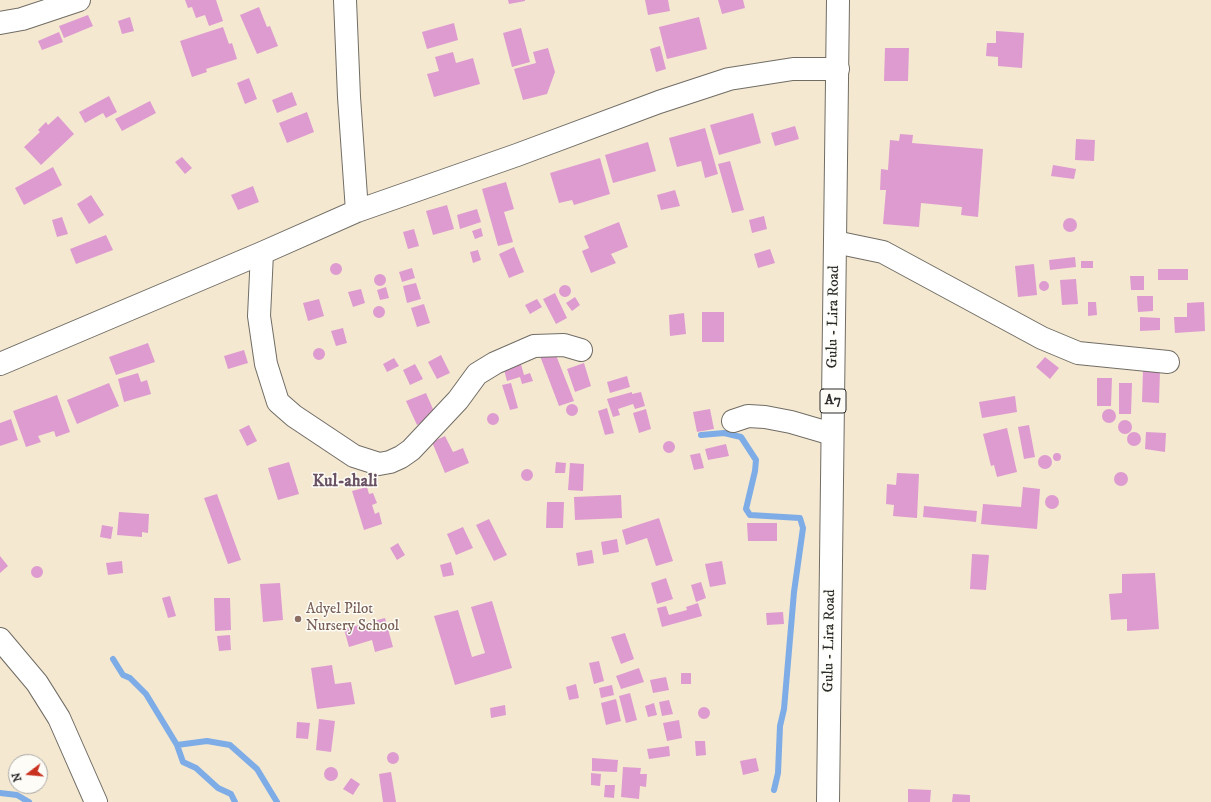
<!DOCTYPE html>
<style>
body{margin:0}
#map{position:relative;width:1211px;height:802px;overflow:hidden;background:#f4e8d1;font-family:"IM FELL DW Pica",serif}
canvas{display:block}
.north{position:absolute;left:8px;top:754px;width:40px;height:40px;box-sizing:border-box;background:#fdfcf7;border:1px solid #a9a8a5;border-radius:50%;rotate:254deg;font-size:11px;font-weight:700;line-height:16px;text-align:center;color:#2b2b2b}
.north::after{content:'';display:block;margin:auto;width:14px;height:18px;background:#c8321e;clip-path:polygon(50% 0,100% 100%,50% 72%,0 100%)}
</style>
<div id="map">
<canvas width="1211" height="802"></canvas>
<div class="north">N</div>
</div>
<script>
const ctx = document.querySelector('canvas').getContext('2d');
ctx.lineJoin = 'round';
function shape(rows) {
  const path = new Path2D();
  for (const r of rows) {
    if (r.length === 3) {
      path.moveTo(r[0] + r[2], r[1]);
      path.arc(r[0], r[1], r[2], 0, 2 * Math.PI);
      continue;
    }
    path.moveTo(r[0], r[1]);
    for (let i = 2; i < r.length; i += 2) path.lineTo(r[i], r[i + 1]);
  }
  return path;
}
function strokePath(path, color, width, dash) {
  ctx.strokeStyle = color;
  ctx.lineWidth = width;
  ctx.lineCap = dash ? 'butt' : 'round';
  ctx.setLineDash(dash || []);
  ctx.stroke(path);
}
function paint(path, color) {
  ctx.fillStyle = color;
  ctx.fill(path, 'evenodd');
}
function write(font, color, halo, rows, align = 'center') {
  ctx.font = font + ' "IM FELL DW Pica",serif';
  ctx.lineWidth = 3;
  ctx.setLineDash([]);
  ctx.textBaseline = 'middle';
  ctx.strokeStyle = halo;
  ctx.fillStyle = color;
  for (const [text, x, y, turn = 0] of rows) {
    ctx.save();
    ctx.translate(x, y);
    ctx.rotate((+turn || 0) * Math.PI / 180);
    ctx.textAlign = isNaN(turn) ? turn : align;
    if (halo) ctx.strokeText(text, 0, 0);
    ctx.fillText(text, 0, 0);
    ctx.restore();
  }
}
strokePath(shape([
 [701,435,724,433,741,437,756,460,755,471,746,509,750,515,800,518,803,528,794,592,784,709,780,726,778,773,774,790],
 [113,659,123,675,130,678,146,694,177,745,183,762,196,768,218,788,231,794,235,802],
 [177,745,207,741,230,745,257,769,277,802],
 [0,793,17,795,29,802]
]), '#7dace7', 6);
paint(shape([
 [185,0,216,0,223,21,209,26,205,15,196,18,192,7,188,8],
 [508,0,525,0,525,1,509,4],
 [645,0,668,0,670,11,648,15],
 [718,0,743,0,745,8,722,14],
 [259,7,267,27,270,26,278,46,257,54,240,15],
 [88,15,93,26,64,38,59,26],
 [130,17,134,31,122,34,118,21],
 [699,17,707,49,667,59,659,27],
 [454,23,458,40,427,49,422,32],
 [223,27,229,44,232,43,237,59,206,69,207,72,192,77,180,41],
 [521,28,530,62,512,67,503,33],
 [996,31,1024,33,1022,68,998,66,998,57,986,56,987,43,996,43],
 [59,32,63,42,42,50,38,41],
 [660,46,666,69,656,72,650,49],
 [548,48,555,72,547,94,523,100,514,69,536,63,533,52],
 [885,48,909,48,908,81,884,81],
 [453,52,456,63,473,58,480,84,434,97,427,74,439,71,435,57],
 [249,78,257,99,245,104,237,83],
 [292,92,297,105,277,113,272,100],
 [109,96,117,112,106,118,103,113,85,123,79,112],
 [150,101,156,113,122,131,115,119],
 [307,112,314,132,287,143,279,123],
 [753,113,761,143,719,155,710,125],
 [58,116,74,134,41,165,24,147,40,132,38,130,46,122,48,125],
 [795,126,799,139,775,146,771,133],
 [705,128,718,174,705,178,701,161,677,167,669,138],
 [900,134,913,135,912,143,983,149,978,217,961,215,962,207,921,203,919,227,883,224,886,190,880,190,881,169,888,170,890,140,899,141],
 [1076,139,1095,140,1094,161,1075,160],
 [648,142,656,171,613,183,605,155],
 [182,157,192,168,185,174,175,162],
 [600,158,610,194,574,205,572,200,559,203,550,173],
 [730,161,744,210,732,213,718,164],
 [1053,165,1076,169,1074,179,1051,176],
 [53,167,62,185,24,205,15,188],
 [506,182,514,209,504,212,513,242,498,246,482,189],
 [253,186,259,202,238,210,231,195],
 [675,190,680,206,661,210,657,195],
 [91,195,104,215,89,224,77,204],
 [447,205,454,229,433,235,426,211],
 [477,209,481,222,460,229,457,215],
 [764,216,767,229,752,233,749,220],
 [62,217,68,234,57,237,52,220],
 [1070,225,7],
 [619,222,628,247,611,254,616,263,591,273,582,251,589,248,584,236],
 [481,228,483,236,475,239,472,231],
 [414,229,419,246,408,249,403,232],
 [106,235,113,250,76,264,70,249],
 [514,247,524,272,509,278,499,254],
 [770,249,775,263,758,268,754,254],
 [478,250,481,260,473,263,470,252],
 [1075,257,1076,267,1050,270,1049,260],
 [1081,261,1093,261,1093,268,1081,268],
 [336,269,6],
 [1034,264,1037,295,1018,297,1015,266],
 [412,268,415,278,402,282,399,272],
 [1158,269,1188,269,1188,280,1158,280],
 [380,280,6],
 [1130,276,1144,276,1144,290,1131,290],
 [1076,279,1078,304,1062,305,1060,280],
 [1044,286,5],
 [416,283,421,299,407,303,403,286],
 [565,291,6],
 [386,287,389,298,380,300,377,290],
 [361,289,365,303,353,307,348,292],
 [555,293,567,318,556,324,543,299],
 [1137,296,1153,296,1153,311,1138,312],
 [575,297,580,305,572,311,566,303],
 [319,299,324,316,308,321,303,303],
 [537,299,542,307,530,314,525,305],
 [1088,302,1096,302,1097,315,1088,316],
 [1204,302,1205,331,1175,333,1174,317,1187,317,1187,303],
 [424,304,430,323,417,327,411,308],
 [379,312,6],
 [702,312,724,312,724,342,702,342],
 [684,313,686,334,670,336,669,315],
 [1140,317,1160,318,1160,330,1140,331],
 [343,328,347,343,336,346,331,331],
 [148,343,155,362,116,375,109,357],
 [319,354,6],
 [244,350,248,363,228,369,224,356],
 [554,350,574,401,559,406,540,356],
 [441,355,450,373,437,379,428,362],
 [1045,357,1059,368,1050,379,1036,367],
 [394,358,399,366,387,372,383,364],
 [520,361,524,375,530,373,533,381,522,384,520,377,507,381,503,366],
 [584,363,591,386,575,392,567,369],
 [415,364,423,379,410,385,403,370],
 [1143,370,1160,371,1159,403,1142,402],
 [138,373,141,382,147,380,151,394,124,402,118,379],
 [627,376,630,387,610,393,607,382],
 [1097,378,1112,378,1111,406,1097,406],
 [109,383,119,406,77,424,67,400],
 [511,383,518,408,510,410,502,385],
 [1119,383,1132,383,1131,414,1119,414],
 [632,392,632,394,641,392,645,406,635,409,633,404,618,409,620,415,613,417,607,399],
 [426,393,436,416,417,425,406,401],
 [57,395,70,432,56,437,54,431,38,436,41,442,26,447,13,411],
 [1015,396,1017,412,982,418,979,402],
 [572,410,6],
 [607,408,614,433,605,435,598,411],
 [646,409,651,429,639,433,633,413],
 [710,409,714,429,697,432,693,412],
 [1109,416,7],
 [493,419,6],
 [11,419,18,440,0,446,0,423],
 [1125,427,7],
 [249,425,257,441,247,446,239,430],
 [1029,425,1035,457,1024,459,1018,427],
 [1007,428,1017,472,997,477,994,465,991,466,983,434],
 [1146,432,1166,433,1165,452,1145,449],
 [1134,439,7],
 [445,436,453,452,463,448,469,463,445,473,432,442],
 [669,447,6],
 [726,444,729,456,708,460,705,449],
 [700,453,704,468,694,470,690,455],
 [1057,457,4],
 [1045,462,7],
 [289,462,299,494,278,500,268,468],
 [556,462,566,463,565,473,555,473],
 [570,463,584,464,583,491,568,490],
 [527,475,6],
 [1121,479,7],
 [897,473,919,474,917,518,893,516,894,505,886,504,887,484,896,485],
 [367,487,369,494,373,493,377,503,372,505,375,514,379,512,382,524,364,530,352,491],
 [1023,487,1040,489,1037,529,981,524,983,504,1021,507],
 [217,494,241,560,228,564,204,498],
 [621,495,622,518,575,520,574,497],
 [1052,502,7],
 [547,502,564,502,563,528,546,528],
 [924,506,977,511,976,522,923,517],
 [119,512,149,514,148,533,142,532,142,537,117,535],
 [659,518,673,561,656,566,647,538,626,545,622,530],
 [489,519,507,555,494,561,476,525],
 [747,523,777,523,777,541,748,541],
 [102,525,113,527,111,539,100,537],
 [463,527,473,548,456,555,447,534],
 [617,539,619,552,603,555,601,542],
 [398,543,405,555,397,560,390,548],
 [592,550,594,563,578,566,576,553],
 [972,554,989,555,986,590,970,589],
 [0,556,8,566,0,573],
 [122,561,123,573,108,575,106,563],
 [722,561,726,584,710,587,705,564],
 [451,562,454,575,443,577,440,565],
 [37,572,6],
 [1155,573,1159,629,1127,631,1127,619,1111,620,1109,594,1122,593,1122,574],
 [666,578,673,599,657,604,651,583],
 [701,582,706,598,696,602,691,585],
 [280,583,283,620,263,622,260,584],
 [170,596,176,616,168,618,162,598],
 [214,598,230,598,231,630,215,631],
 [492,601,512,668,455,685,434,616,458,610,472,657,485,653,471,607],
 [698,603,702,616,662,627,657,608,666,606,669,615,687,610,686,607],
 [783,612,784,624,767,625,766,613],
 [385,618,393,647,375,652,372,640,349,647,344,629],
 [625,633,634,659,621,664,611,637],
 [230,635,231,650,219,651,217,636],
 [599,661,604,681,594,684,589,663],
 [332,665,335,684,351,682,355,704,317,709,311,668],
 [639,668,644,682,621,689,616,676],
 [681,673,691,673,691,684,681,684],
 [666,677,669,690,653,693,650,680],
 [576,684,579,698,569,700,566,687],
 [612,685,614,695,601,698,599,688],
 [630,693,637,720,626,723,619,696],
 [616,699,621,721,606,725,601,703],
 [669,700,673,714,662,716,659,702],
 [654,703,657,715,648,717,645,706],
 [505,705,506,715,491,718,490,708],
 [704,713,6],
 [319,719,335,721,331,752,316,750],
 [679,720,682,738,667,741,663,723],
 [297,722,310,723,308,739,296,738],
 [695,741,705,741,706,755,696,756],
 [669,746,670,756,649,759,647,749],
 [393,758,6],
 [592,758,618,760,617,772,592,771],
 [756,758,759,771,743,775,740,761],
 [331,774,7],
 [623,767,641,768,640,774,647,774,646,787,640,786,639,799,621,797],
 [391,772,396,802,383,802,379,774],
 [591,773,601,774,600,786,591,785],
 [351,778,360,784,353,795,343,789],
 [605,785,615,785,614,798,604,797],
 [908,789,931,790,930,802,908,802],
 [953,794,970,795,970,802,952,802]
]), '#de9bd0');
const minor = shape([
 [345,0,349,97,357,211],
 [0,23,22,19,79,0],
 [835,242,883,252,1042,338,1078,353,1168,362],
 [262,253,259,316,266,364,278,402,294,416,354,456,379,464,390,462,401,457,411,450,458,400,477,374,495,363,534,346,564,345,581,350],
 [0,364,262,253,357,211,517,155,659,102,729,79,793,69,838,69],
 [733,421,748,416,765,417,791,422,832,434],
 [0,639,37,683,59,718,96,802]
]);
const primary = shape([
 [828,802,838,0]
]);
strokePath(minor, '#716d65', 24);
strokePath(primary, '#716d65', 24);
strokePath(minor, '#fff', 22);
strokePath(primary, '#fff', 22);
for (const [x, y, r, color] of [
 [298,619,4,"#8d6e63"]
]) {
  const dot = new Path2D();
  dot.arc(x, y, r, 0, 2 * Math.PI);
  ctx.fillStyle = color;
  ctx.fill(dot);
  strokePath(dot, '#fdfcf7', 1.5);
}
for (const [x, y, w] of [
 [833,401,26]
]) {
  const box = new Path2D();
  box.roundRect(x - w / 2, y - 12, w, 24, 3);
  ctx.fillStyle = '#fdfcf7';
  ctx.fill(box);
  strokePath(box, '#2b2b2b', 1);
}
write('bold 14px', '#2b2b2b', null, [
 ["A7",833,401]
]);
write('15px', '#2b2b2b', '#fdfcf7', [
 ["Gulu - Lira Road",834,317,-89],
 ["Gulu - Lira Road",830,641,-89]
]);
write('15px', '#785e54', '#fdfcf7', [
 ["Adyel Pilot",306,610],
 ["Nursery School",306,627]
], 'left');
write('bold 17px', '#6a5265', '#fdfcf7', [
 ["Kul-ahali",345,482]
]);
</script>
